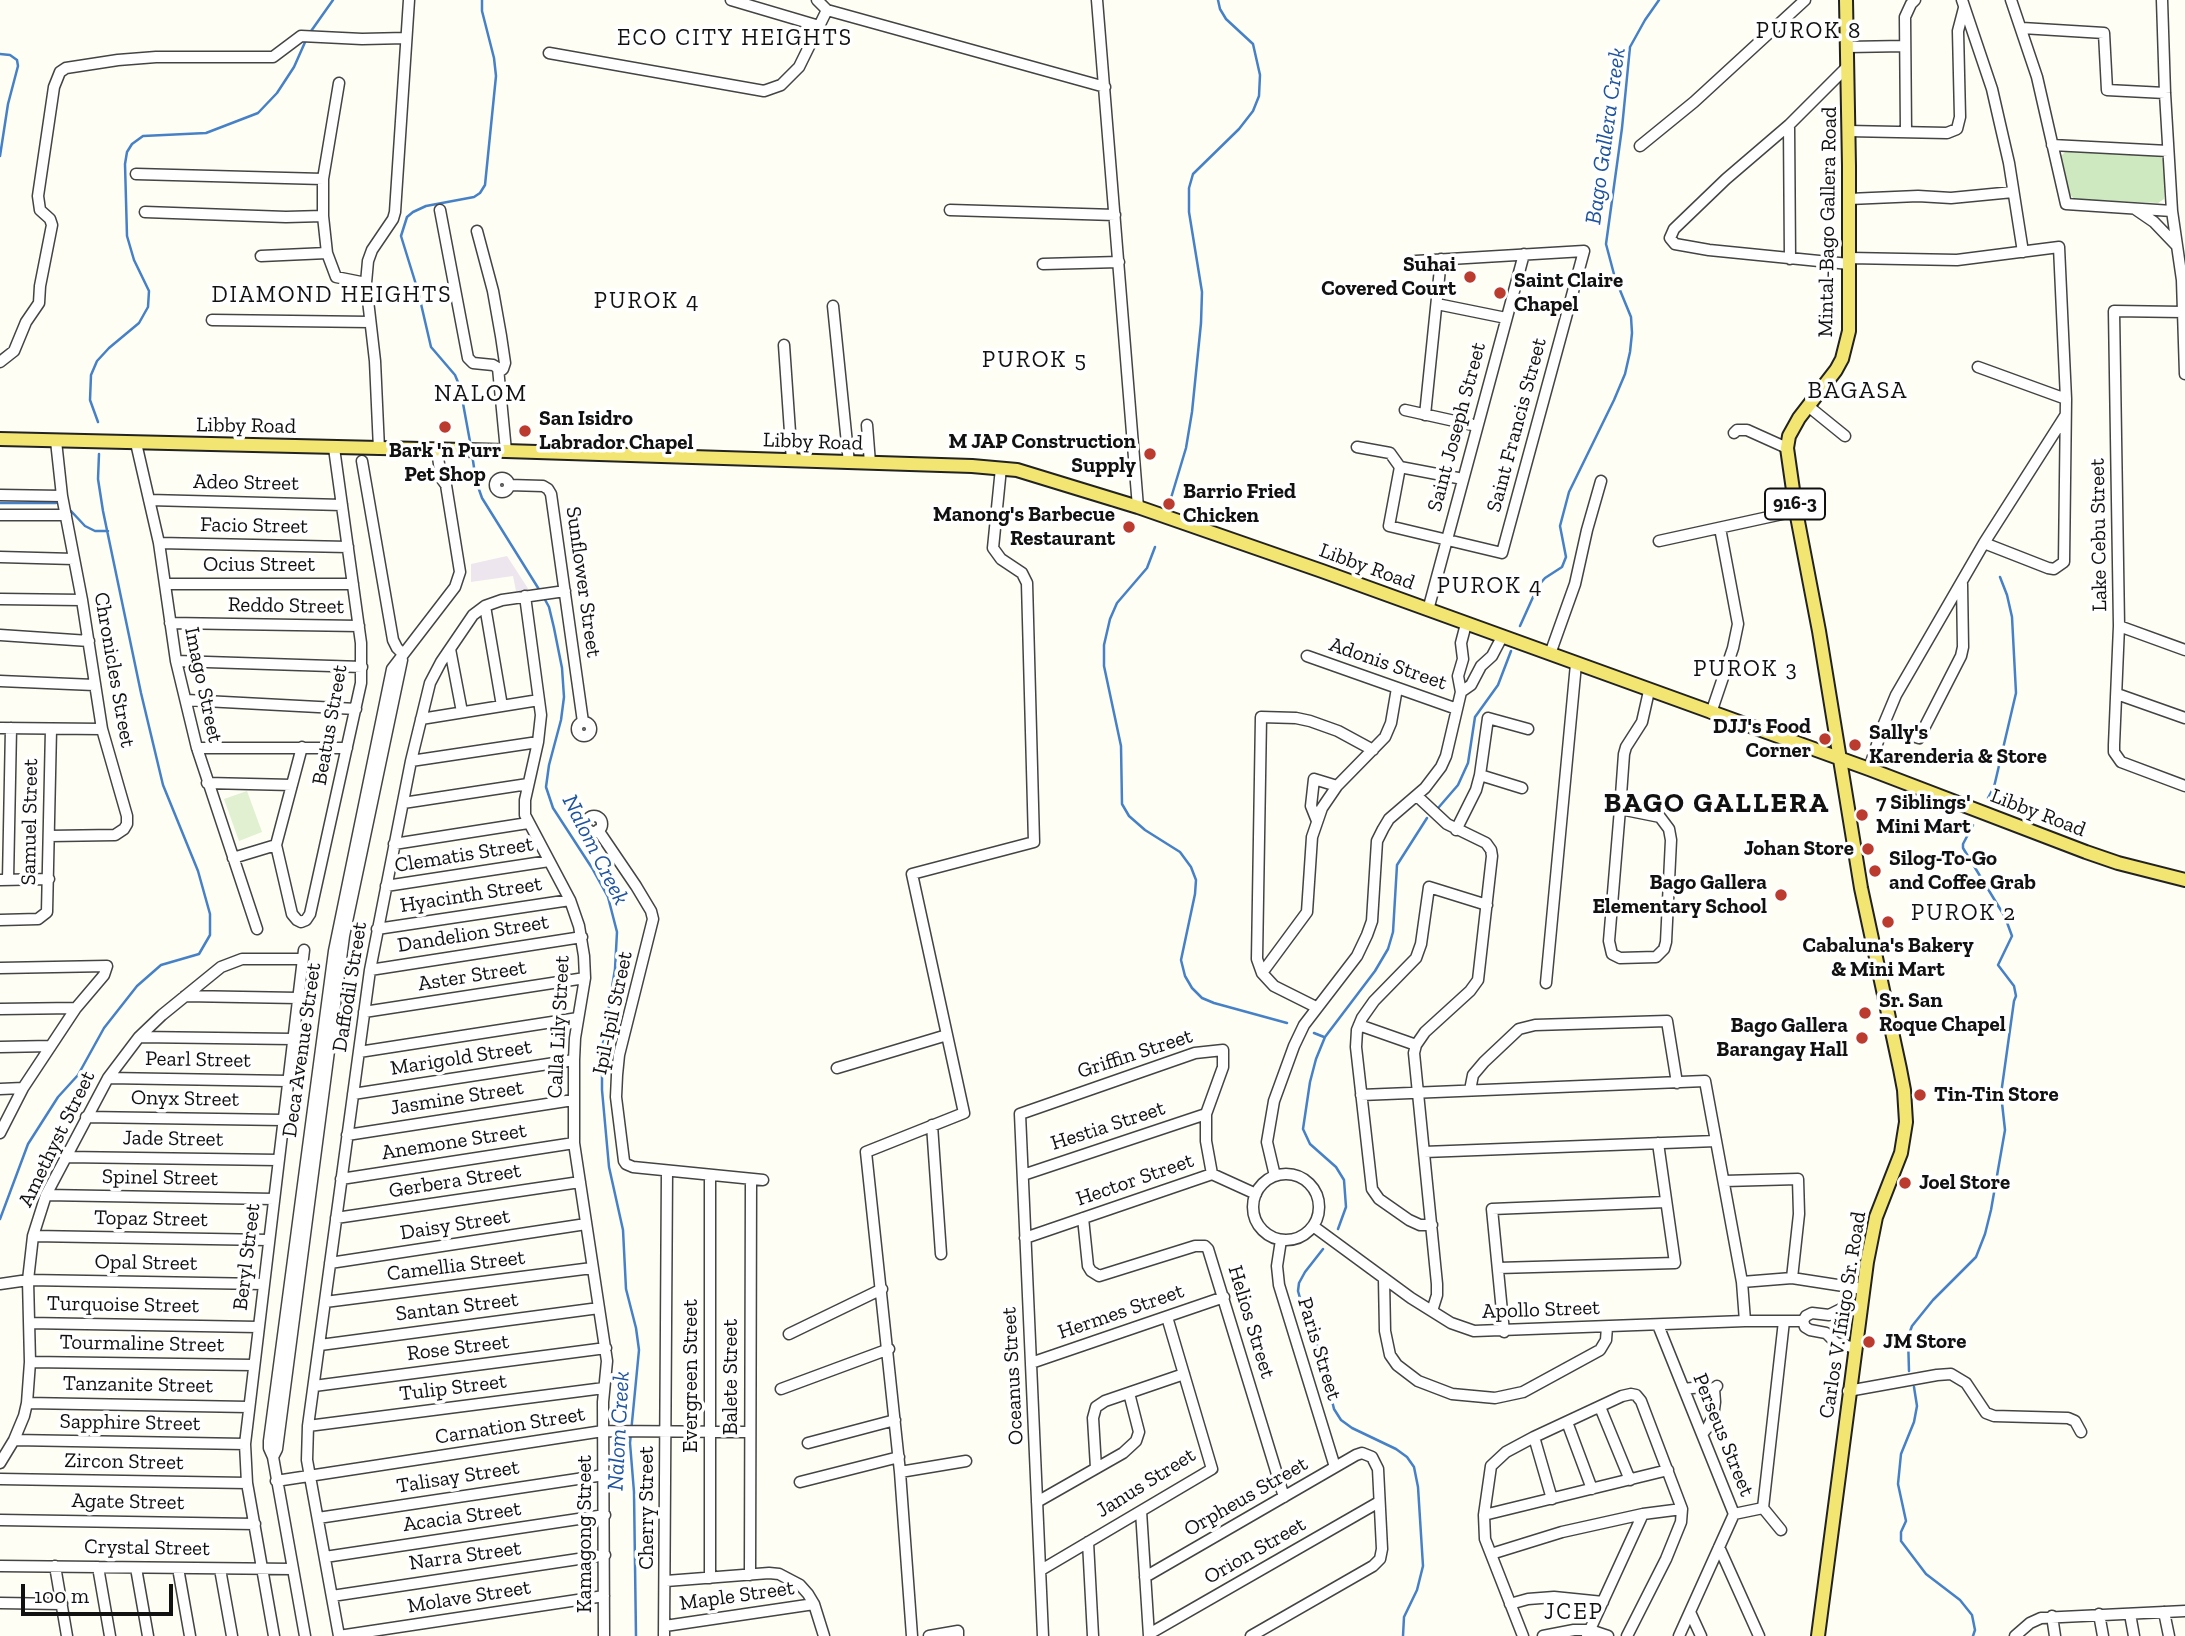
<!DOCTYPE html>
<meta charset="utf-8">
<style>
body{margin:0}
#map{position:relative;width:2185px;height:1636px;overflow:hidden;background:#fefef5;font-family:"Zilla Slab",serif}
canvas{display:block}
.scale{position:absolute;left:21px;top:1584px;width:152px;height:32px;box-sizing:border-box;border:4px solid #111;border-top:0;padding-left:9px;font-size:21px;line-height:24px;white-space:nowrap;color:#111;-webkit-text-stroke:5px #fff;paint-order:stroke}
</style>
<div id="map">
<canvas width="2185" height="1636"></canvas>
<div class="scale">100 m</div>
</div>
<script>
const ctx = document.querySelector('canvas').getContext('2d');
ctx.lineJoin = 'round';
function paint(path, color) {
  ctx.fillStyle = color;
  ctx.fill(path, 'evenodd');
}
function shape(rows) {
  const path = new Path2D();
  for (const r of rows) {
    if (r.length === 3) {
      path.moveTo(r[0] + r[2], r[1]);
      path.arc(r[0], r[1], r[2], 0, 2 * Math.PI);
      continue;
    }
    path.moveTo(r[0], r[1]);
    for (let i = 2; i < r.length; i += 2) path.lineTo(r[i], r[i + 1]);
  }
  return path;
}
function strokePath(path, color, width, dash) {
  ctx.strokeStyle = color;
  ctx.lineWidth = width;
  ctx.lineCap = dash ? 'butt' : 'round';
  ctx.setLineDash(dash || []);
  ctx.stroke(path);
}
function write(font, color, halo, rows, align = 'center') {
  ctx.font = font + ' "Zilla Slab",serif';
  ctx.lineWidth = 7;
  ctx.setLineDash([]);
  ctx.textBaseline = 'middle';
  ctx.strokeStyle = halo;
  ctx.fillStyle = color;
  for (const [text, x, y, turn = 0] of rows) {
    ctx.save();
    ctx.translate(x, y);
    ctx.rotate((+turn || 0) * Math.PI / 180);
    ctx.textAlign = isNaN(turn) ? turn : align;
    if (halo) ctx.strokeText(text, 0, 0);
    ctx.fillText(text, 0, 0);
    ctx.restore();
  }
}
paint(shape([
 [507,556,529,590,516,591,513,576,471,582,471,564]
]), '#eee6ee');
paint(shape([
 [2066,151,2160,155,2164,162,2164,199,2158,203,2074,199,2068,192,2060,157]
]), '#cee8bf');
paint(shape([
 [247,791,262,832,239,841,224,799]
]), '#e0f0d0');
strokePath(shape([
 [309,34,333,0],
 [0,54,10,55,17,60,18,66,8,104,0,156],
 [98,422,90,400,91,375,97,361,109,348,139,323,148,307,149,291,134,260,127,236,125,164,127,152,132,144,143,136,206,133,258,113,277,93,294,67,306,40],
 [471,447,460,387,455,375,431,347,418,291,401,236,407,217,413,212,426,206,474,197,480,193,485,185,496,76,494,58,482,11,482,0],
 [472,454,476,481,482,498,540,591],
 [1171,498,1186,448,1192,412,1201,323,1202,292,1189,212,1189,188,1193,174,1239,129,1253,111,1259,96,1260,75,1253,44,1226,19,1220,9,1218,0],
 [0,503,56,503],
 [71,511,85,526,95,531,108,531],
 [1155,547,1147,568,1117,603,1110,619,1104,645,1104,666,1121,746,1122,804,1129,816,1145,830,1180,852,1191,867,1196,880,1195,894,1181,960,1185,976,1192,988,1202,998,1214,1003,1287,1023],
 [543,596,549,607,554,628,562,668,564,697,561,720,549,765,546,787,553,808,592,868,608,897,617,932,615,969,602,1049,602,1090,609,1167,623,1230,626,1289,636,1328,639,1350,630,1443,634,1492,636,1636],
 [1520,626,1538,586,1545,578,1562,567,1566,557,1560,526,1569,492,1614,400,1625,374,1630,352,1632,333,1631,317,1615,278,1606,244,1622,128,1630,47,1645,20,1659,0],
 [1988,798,1994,787,2016,693,2012,617,2007,595,2000,577],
 [1439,807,1458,785,1468,763,1475,717,1498,685,1511,651],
 [1314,1033,1324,1037],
 [0,1219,28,1144,58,1097,78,1075,104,1028,137,986,161,965,199,954,210,935,210,914,198,871,163,785,141,693,103,511,98,479,99,454],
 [1338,1229,1346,1207,1344,1180,1336,1167,1310,1144,1303,1129,1310,1082,1316,1059,1325,1037,1375,971,1388,949,1393,932,1397,865,1427,818],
 [1323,1249,1305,1272,1299,1283,1298,1291,1304,1312,1321,1355,1334,1409,1341,1420,1352,1428,1396,1449,1407,1457,1414,1467,1418,1487,1423,1566,1417,1590,1404,1617,1403,1636],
 [1909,1371,1908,1337,1912,1326,1933,1300,1976,1257,1985,1234,1991,1210,2005,1130,2001,1094,2014,1001,2016,996,2014,986,1998,965,2012,936,2005,917,1963,848,1963,844,1973,825],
 [1914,1387,1917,1406,1914,1422,1901,1454,1898,1484,1906,1521,1901,1532,1901,1541,1926,1574,1960,1600,1972,1615,1975,1630,1973,1636]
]), '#4681c7', 2.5);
const minor = shape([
 [731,0,819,26],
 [817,0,827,10,1105,87],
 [1097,0,1138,507],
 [1962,0,1992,89,2000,124,2009,163,2023,252],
 [2011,0,2037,77,2066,204,2172,211],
 [2162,0,2165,93,2172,211,2182,280,2185,374],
 [2022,28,2104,33,2107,90,2165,93],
 [1847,47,1905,46],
 [549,53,764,91,781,85,799,67,827,10],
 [1848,66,1789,125,1726,179,1674,229,1670,238,1675,244,1709,250,1849,264],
 [339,83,323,179,323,216,327,253,336,277,366,283],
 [1789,125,1790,259],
 [1848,131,1947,133,1957,129,1960,117,1958,31,1964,8],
 [1906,132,1905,17,1911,4,1915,0],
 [2052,145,2168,151],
 [1640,146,1694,102,1805,0],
 [136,174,323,179],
 [1849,199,1918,196,1951,198,2013,192],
 [2135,209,2154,222,2176,245],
 [440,210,468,358,473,363,493,365,498,368,506,451],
 [950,210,1115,215],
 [145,212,286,217,323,216],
 [477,231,493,291,501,336,505,363,503,369,499,372],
 [261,256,327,253],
 [1849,258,1957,260,2059,247,2066,399,2064,562,2054,569,2048,568,1984,543],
 [1043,264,1119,262],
 [1437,304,1506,318],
 [833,306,849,463],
 [2183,312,2114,311,2119,626,2114,745,2114,752,2121,762,2185,786],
 [212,320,370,322],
 [784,345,792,461],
 [0,362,14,351,26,322,39,303,40,286,52,225,50,219,40,210,38,196,54,87,60,72,66,68,118,60,156,57,273,57,301,36,362,39,406,38],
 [1978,367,2066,399],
 [1808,406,1845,436],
 [1405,410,1477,426],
 [1425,415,1441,259],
 [867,425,870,463],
 [1734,433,1737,430,1747,430,1787,448],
 [136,443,159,543,176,661,197,748,257,929],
 [1357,447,1390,453,1400,467],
 [379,449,375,361,366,283,368,261,372,250,393,219,395,212,409,0],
 [362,461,393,640,397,648,403,654],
 [1400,467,1389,526,1502,553,1584,251,1416,261],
 [1400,467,1463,479],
 [502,485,7],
 [509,485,543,486,548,489,551,494,583,722],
 [0,495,62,496],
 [149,500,342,505],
 [0,515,66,515],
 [1659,541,1796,511],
 [159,543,348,547],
 [0,557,74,559],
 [165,584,353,584],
 [525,596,541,715,538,742,525,800,525,815,570,900,579,926,584,956,585,978,575,1038,574,1060,574,1143,607,1361,603,1402,604,1636],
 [0,599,82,600],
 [485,606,502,706],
 [1428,610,1524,254],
 [170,623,359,626],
 [2119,626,2185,650],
 [0,635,89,641],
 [450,649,462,712],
 [1550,654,1575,584,1587,530,1601,481],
 [1307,656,1457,709],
 [176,661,362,667],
 [0,681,94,685],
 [1461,692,1471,685,1481,666,1492,656,1502,637],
 [2117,694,2185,718],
 [186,700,356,709],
 [1711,713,1733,648,1738,624,1720,528],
 [421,719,539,700],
 [584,729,7],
 [1883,726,1919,738,1961,656,1963,647,1962,584],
 [0,728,102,729],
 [302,747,276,845,292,914,297,920,301,922,306,920,310,914,361,683,361,643,334,448],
 [197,748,347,748],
 [411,761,538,742],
 [1869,769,1883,726,1896,695,1984,543,2065,416],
 [1480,775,1522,788],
 [207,783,292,785],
 [1417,796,1447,824,1486,843,1491,850,1492,856,1478,980,1470,991,1425,1032,1416,1045,1414,1053,1437,1284,1437,1295,1432,1311],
 [403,803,528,784],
 [1620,809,1660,817,1669,829,1671,840,1666,942,1664,949,1656,957,1620,958,1612,954,1609,941,1620,809,1624,754,1626,747,1642,722,1649,691],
 [594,824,8],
 [1317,821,1311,806,1314,779,1337,786],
 [598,830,636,886,651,911,653,919,619,1055,617,1075,616,1097,624,1161,626,1164,633,1167,763,1180],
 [1456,830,1476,790,1480,775,1488,718,1528,729],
 [49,836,115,835,124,829,127,824,127,816,102,729,82,600,62,496,56,441],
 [394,844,528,823],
 [233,858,276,845],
 [0,880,49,879],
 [8,880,11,728],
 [386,886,549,861],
 [0,920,38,919,47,912,51,729],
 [377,929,570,900],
 [0,968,107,966,104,975,76,1008,23,1088,0,1133],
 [370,970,582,937],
 [1262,973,1307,912,1312,837,1322,808,1337,786,1385,737,1391,723,1397,688],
 [1546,983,1576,664],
 [185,996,298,998],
 [1316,1007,1274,986,1262,973,1257,959,1261,717,1296,718,1310,721,1338,731,1373,750],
 [0,1009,76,1008],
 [364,1012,585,978],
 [1359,1025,1416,1045],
 [139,1037,293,1039],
 [0,1047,51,1046],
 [359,1052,578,1018],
 [837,1068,947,1035],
 [108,1078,288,1081],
 [0,1089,23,1088],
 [1470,1090,1473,1075,1484,1062,1519,1029,1535,1025,1667,1021,1677,1083],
 [353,1094,574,1060],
 [1361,1095,1705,1081,1742,1282,1745,1321],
 [86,1117,283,1120],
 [932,1125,941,1254],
 [347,1135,573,1100],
 [1424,1152,1716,1141],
 [66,1157,278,1160],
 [1286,1207,33],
 [710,1175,710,1578],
 [1023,1175,1206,1114],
 [1275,1176,1267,1142,1274,1101,1294,1046,1304,1025,1357,956,1367,935,1372,921,1377,841,1383,829,1389,819,1425,788,1441,767,1446,756,1461,692,1458,676,1463,659,1461,643,1466,624],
 [341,1179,574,1143],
 [1724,1181,1798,1179,1799,1214,1792,1278],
 [46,1195,274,1199],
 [336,1218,580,1182],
 [1083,1218,1088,1266,1091,1271,1099,1276,1195,1246,1205,1246,1208,1249,1284,1497],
 [1432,1225,1420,1225,1409,1220,1379,1199,1372,1189,1356,1047,1357,1030,1362,1018,1374,1001,1416,958,1421,944,1429,887,1487,905],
 [1313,1226,1411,1298,1451,1323,1474,1331,1745,1321,1803,1321,1806,1316,1812,1313,1829,1315,1841,1309,1860,1311],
 [33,1236,269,1240],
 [1025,1238,1212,1174,1256,1194],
 [1281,1240,1277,1266,1279,1285,1335,1467],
 [330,1263,586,1224],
 [1498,1268,1675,1263,1658,1143],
 [1384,1279,1385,1331,1390,1355,1397,1365,1418,1381,1452,1394,1495,1398,1523,1392,1600,1350,1606,1340,1607,1327],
 [1742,1282,1792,1278,1863,1289],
 [0,1284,28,1280,263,1284],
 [325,1302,592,1268],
 [1803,1321,1805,1327,1810,1330,1826,1333,1836,1343,1855,1348],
 [29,1323,258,1327],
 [1658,1325,1734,1514,1679,1636],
 [1504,1332,1492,1209,1666,1202],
 [789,1334,882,1289],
 [320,1345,599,1308],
 [30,1362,253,1365],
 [1031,1363,1224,1297],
 [314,1386,606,1348],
 [781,1389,889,1349],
 [1684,1389,1701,1387,1714,1389,1717,1386],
 [1848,1391,1937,1375,1951,1374,1966,1383,1986,1413,1994,1416,2068,1418,2075,1421,2081,1432],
 [27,1403,248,1407],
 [1600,1407,1630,1480],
 [1567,1422,1592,1489],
 [308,1426,604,1388],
 [1702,1434,1708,1427,1713,1417,1715,1402,1714,1389],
 [1534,1437,1552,1499],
 [14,1440,245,1444],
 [808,1443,895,1420],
 [273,1457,277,1449,344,936,402,660],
 [0,1463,14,1440,24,1416,27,1403,30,1362,28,1280,33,1236,46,1195,108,1078,139,1037,162,1015,221,967,242,959,303,959],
 [1096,1468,1093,1418,1096,1407,1105,1401,1184,1374],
 [900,1472,966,1461],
 [0,1479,247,1483],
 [276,1481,603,1431,750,1432],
 [800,1482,899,1457],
 [1037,1502,1123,1453,1136,1441,1139,1432,1129,1393],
 [1763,1508,1784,1321],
 [1763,1508,1781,1530],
 [1141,1511,1149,1636],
 [1734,1514,1763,1508],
 [1484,1515,1668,1470],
 [318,1518,604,1475],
 [0,1520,255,1524],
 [1088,1542,1093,1636],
 [1719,1547,1759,1636],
 [1491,1554,1562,1532,1643,1514,1682,1509],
 [325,1557,605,1515],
 [0,1566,293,1569],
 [55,1566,67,1636],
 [98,1567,110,1636],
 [136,1568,148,1636],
 [178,1568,190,1636],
 [220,1569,232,1636],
 [1041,1570,1212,1469,1167,1317],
 [750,1575,751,1179],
 [1145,1577,1356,1455,1362,1453,1372,1457,1378,1469,1382,1549,1380,1559,1373,1566,1251,1636],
 [666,1581,769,1573,779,1574,800,1585,808,1594,814,1604,824,1636],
 [332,1596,605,1555],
 [0,1603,62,1604],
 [1510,1604,1528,1599,1554,1597,1603,1602],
 [1690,1612,1701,1636],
 [2164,1612,2169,1636],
 [2099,1614,2103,1636],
 [2130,1614,2134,1636],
 [2052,1616,2055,1636],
 [665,1626,814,1604],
 [1149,1634,1379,1502],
 [274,1636,247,1483,245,1444,304,950],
 [305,1636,273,1457,269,1448,269,1441,334,951,392,669,455,587,460,572,446,485,441,478,437,450],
 [339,1636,307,1460,308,1426,370,970,411,761,430,683,441,662,473,615,485,606,502,600,565,591],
 [339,1636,604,1596],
 [664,1636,667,1171],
 [912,1636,900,1472,866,1152,964,1113,912,874,1034,842,1027,583,1022,573,1001,559,993,548,1001,468],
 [929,1636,958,1631,958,1636],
 [1043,1636,1020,1114,1195,1053,1223,1050,1223,1067,1206,1114,1206,1141,1212,1174],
 [1523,1636,1485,1539,1484,1515,1491,1466,1506,1452,1534,1437,1622,1396,1631,1394,1636,1395,1641,1401,1682,1509,1681,1522,1666,1559,1627,1636],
 [1543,1636,1574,1630,1590,1630,1608,1636],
 [1587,1636,1643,1514],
 [2015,1636,2030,1623,2041,1618,2185,1611]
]);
const major = shape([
 [0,439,506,451,972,466,1017,470,1138,507,1322,571,1869,769,2086,852,2118,863,2185,880],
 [1818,1636,1867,1262,1876,1217,1901,1153,1906,1122,1904,1090,1900,1069,1861,888,1819,631,1796,511,1787,448,1789,436,1799,418,1836,370,1842,359,1849,331,1849,166,1846,0]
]);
strokePath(minor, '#444', 13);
strokePath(major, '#222', 16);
strokePath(minor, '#fff', 10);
strokePath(major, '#f2e572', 12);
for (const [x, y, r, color] of [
 [1470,277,7,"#bb3c2e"],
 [1500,293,7,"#bb3c2e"],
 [445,427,7,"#bb3c2e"],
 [525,431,7,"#bb3c2e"],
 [1150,454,7,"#bb3c2e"],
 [1169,504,7,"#bb3c2e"],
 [1129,527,7,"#bb3c2e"],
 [1825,739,7,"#bb3c2e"],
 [1855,745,7,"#bb3c2e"],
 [1862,815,7,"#bb3c2e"],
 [1868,849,7,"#bb3c2e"],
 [1875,871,7,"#bb3c2e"],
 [1781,895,7,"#bb3c2e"],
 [1888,922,7,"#bb3c2e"],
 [1865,1013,7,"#bb3c2e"],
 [1862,1038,7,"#bb3c2e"],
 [1920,1095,7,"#bb3c2e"],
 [1905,1183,7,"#bb3c2e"],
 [1869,1342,7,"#bb3c2e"]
]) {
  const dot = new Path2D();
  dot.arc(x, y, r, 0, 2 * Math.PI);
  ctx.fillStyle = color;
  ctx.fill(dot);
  strokePath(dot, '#fff', 2.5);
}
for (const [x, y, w] of [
 [1795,504,60]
]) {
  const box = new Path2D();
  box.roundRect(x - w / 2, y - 15.5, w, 31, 5);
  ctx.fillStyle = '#fff';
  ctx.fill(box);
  strokePath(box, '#111', 2);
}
write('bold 19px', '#111', null, [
 ["916-3",1795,504]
]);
write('21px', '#111', '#fff', [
 ["Mintal-Bago Gallera Road",1828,222,-89],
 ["Saint Francis Street",1517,425,-75],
 ["Libby Road",246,426,1],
 ["Saint Joseph Street",1457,427,-75],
 ["Libby Road",813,442,2],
 ["Adeo Street",246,483,1],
 ["Facio Street",254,526,1],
 ["Lake Cebu Street",2099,535,-91],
 ["Ocius Street",259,565],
 ["Libby Road",1367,567,20],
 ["Sunflower Street",583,582,82],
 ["Reddo Street",286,606,1],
 ["Adonis Street",1388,664,19],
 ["Chronicles Street",114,670,80],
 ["Imago Street",203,685,78],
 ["Beatus Street",330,725,-80],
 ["Libby Road",2038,813,21],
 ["Samuel Street",30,822,-89],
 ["Clematis Street",464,855,-9],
 ["Hyacinth Street",471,895,-9],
 ["Dandelion Street",473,934,-9],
 ["Aster Street",472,976,-9],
 ["Daffodil Street",350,987,-81],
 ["Ipil-Ipil Street",613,1013,-78],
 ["Calla Lily Street",559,1027,-87],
 ["Deca Avenue Street",302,1050,-82],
 ["Griffin Street",1135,1054,-18],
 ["Marigold Street",461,1058,-9],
 ["Pearl Street",198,1060,1],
 ["Jasmine Street",457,1098,-9],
 ["Onyx Street",185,1099,1],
 ["Hestia Street",1108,1126,-18],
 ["Amethyst Street",57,1139,-64],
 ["Jade Street",173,1139,1],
 ["Anemone Street",454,1142,-9],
 ["Spinel Street",160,1178,1],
 ["Hector Street",1135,1180,-19],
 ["Gerbera Street",455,1181,-9],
 ["Topaz Street",151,1219,1],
 ["Daisy Street",455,1225,-9],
 ["Beryl Street",247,1257,-83],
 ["Opal Street",146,1263,1],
 ["Camellia Street",456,1266,-7],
 ["Turquoise Street",123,1305,1],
 ["Santan Street",457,1307,-7],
 ["Apollo Street",1541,1310,-2],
 ["Hermes Street",1121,1312,-19],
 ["Carlos V. Iñigo Sr. Road",1843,1315,-81],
 ["Helios Street",1251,1322,73],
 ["Tourmaline Street",142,1344,1],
 ["Rose Street",458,1348,-7],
 ["Paris Street",1319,1349,73],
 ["Evergreen Street",691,1376,-90],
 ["Oceanus Street",1013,1376,-93],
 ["Balete Street",731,1377,-90],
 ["Tanzanite Street",138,1385,1],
 ["Tulip Street",453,1388,-7],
 ["Sapphire Street",130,1423,1],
 ["Carnation Street",510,1426,-9],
 ["Perseus Street",1723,1435,68],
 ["Zircon Street",124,1462,1],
 ["Talisay Street",458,1477,-9],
 ["Janus Street",1146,1483,-32],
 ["Orpheus Street",1246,1497,-30],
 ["Agate Street",128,1502,1],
 ["Cherry Street",647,1508,-90],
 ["Acacia Street",462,1517,-8],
 ["Kamagong Street",585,1534,-90],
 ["Crystal Street",147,1548,1],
 ["Orion Street",1255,1551,-30],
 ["Narra Street",465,1556,-8],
 ["Maple Street",737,1596,-8],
 ["Molave Street",469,1597,-9]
]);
write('bold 21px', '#111', '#fff', [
 ["Suhai",1456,265,"right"],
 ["Covered Court",1456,289,"right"],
 ["Saint Claire",1514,281],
 ["Chapel",1514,305],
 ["San Isidro",539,419],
 ["Labrador Chapel",539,443],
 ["M JAP Construction",1136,442,"right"],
 ["Supply",1136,466,"right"],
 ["Bark 'n Purr",445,451,"center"],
 ["Pet Shop",445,475,"center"],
 ["Barrio Fried",1183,492],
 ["Chicken",1183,516],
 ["Manong's Barbecue",1115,515,"right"],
 ["Restaurant",1115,539,"right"],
 ["DJJ's Food",1811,727,"right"],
 ["Corner",1811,751,"right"],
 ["Sally's",1869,733],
 ["Karenderia & Store",1869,757],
 ["7 Siblings'",1876,803],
 ["Mini Mart",1876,827],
 ["Johan Store",1854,849,"right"],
 ["Silog-To-Go",1889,859],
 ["and Coffee Grab",1889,883],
 ["Bago Gallera",1767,883,"right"],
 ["Elementary School",1767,907,"right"],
 ["Cabaluna's Bakery",1888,946,"center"],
 ["& Mini Mart",1888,970,"center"],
 ["Sr. San",1879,1001],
 ["Roque Chapel",1879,1025],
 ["Bago Gallera",1848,1026,"right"],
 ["Barangay Hall",1848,1050,"right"],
 ["Tin-Tin Store",1934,1095],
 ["Joel Store",1919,1183],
 ["JM Store",1883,1342]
], 'left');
ctx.letterSpacing = '2px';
write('23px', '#111', '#fff', [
 ["PUROK 8",1809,31],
 ["ECO CITY HEIGHTS",735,38],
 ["DIAMOND HEIGHTS",332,295],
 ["PUROK 4",647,301],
 ["PUROK 5",1035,360],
 ["PUROK 4",1490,586],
 ["PUROK 3",1746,669],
 ["PUROK 2",1964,913],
 ["JCEP",1574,1612]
]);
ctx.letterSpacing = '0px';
write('italic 23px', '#1e539e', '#fff', [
 ["Bago Gallera Creek",1606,136,-82],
 ["Nalom Creek",595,850,63],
 ["Nalom Creek",619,1431,-87]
]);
ctx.letterSpacing = '2px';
write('24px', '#111', '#fff', [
 ["BAGASA",1858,391],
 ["NALOM",481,394]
]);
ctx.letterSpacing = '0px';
ctx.letterSpacing = '2px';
write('bold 28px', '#111', '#fff', [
 ["BAGO GALLERA",1717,804]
]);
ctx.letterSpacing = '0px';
</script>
